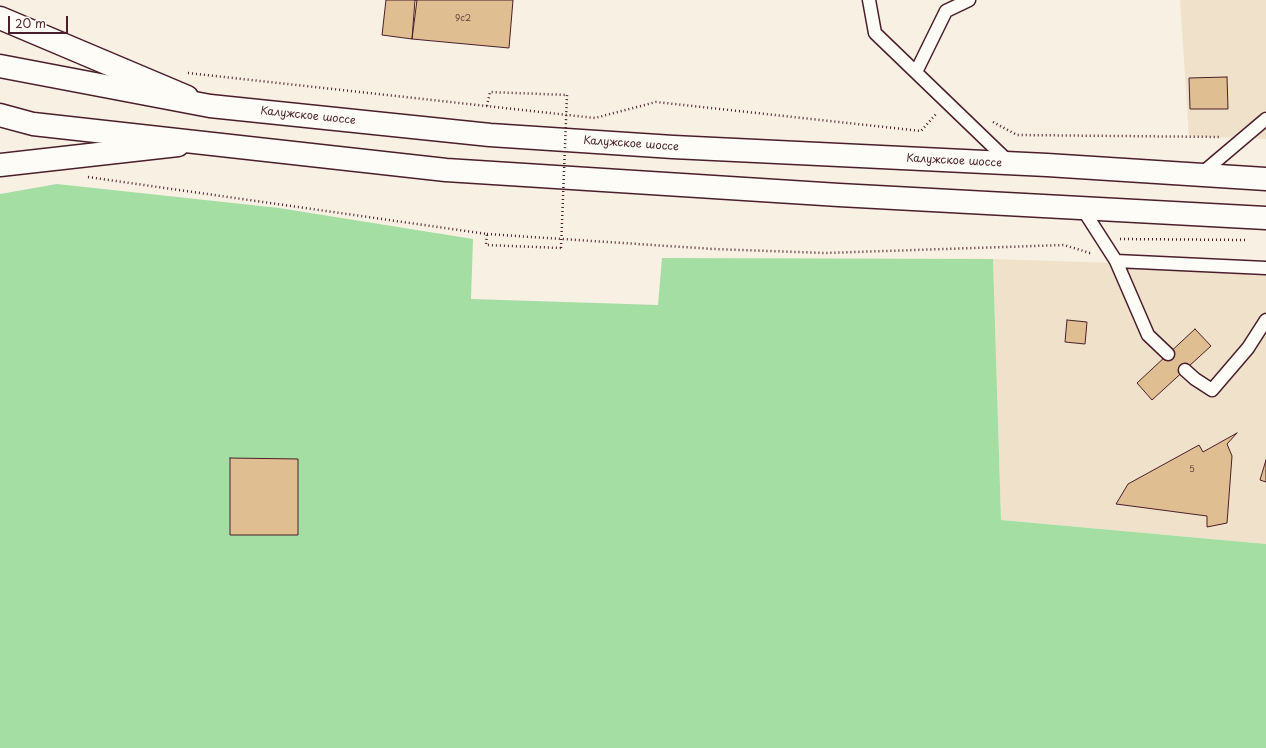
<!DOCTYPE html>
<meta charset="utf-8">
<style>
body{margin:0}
#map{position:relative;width:1266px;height:748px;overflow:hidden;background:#f7f0e3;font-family:"Playpen Sans",sans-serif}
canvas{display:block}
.scale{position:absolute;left:8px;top:16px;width:60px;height:18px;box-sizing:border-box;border:2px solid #4a1f2b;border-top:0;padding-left:5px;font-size:12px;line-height:14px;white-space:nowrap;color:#4a1f2b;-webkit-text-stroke:3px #fdfcf7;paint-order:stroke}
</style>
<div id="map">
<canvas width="1266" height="748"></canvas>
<div class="scale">20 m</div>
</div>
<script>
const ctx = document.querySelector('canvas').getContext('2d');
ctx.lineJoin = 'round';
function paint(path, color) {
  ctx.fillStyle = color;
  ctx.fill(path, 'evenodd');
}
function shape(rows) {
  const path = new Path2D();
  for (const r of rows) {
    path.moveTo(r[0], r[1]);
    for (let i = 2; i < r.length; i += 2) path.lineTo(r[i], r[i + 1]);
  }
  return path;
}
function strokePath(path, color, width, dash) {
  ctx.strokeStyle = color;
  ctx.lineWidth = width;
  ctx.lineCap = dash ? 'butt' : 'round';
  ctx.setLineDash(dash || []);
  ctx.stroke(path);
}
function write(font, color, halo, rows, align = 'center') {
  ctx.font = font + ' "Playpen Sans",sans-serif';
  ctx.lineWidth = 3.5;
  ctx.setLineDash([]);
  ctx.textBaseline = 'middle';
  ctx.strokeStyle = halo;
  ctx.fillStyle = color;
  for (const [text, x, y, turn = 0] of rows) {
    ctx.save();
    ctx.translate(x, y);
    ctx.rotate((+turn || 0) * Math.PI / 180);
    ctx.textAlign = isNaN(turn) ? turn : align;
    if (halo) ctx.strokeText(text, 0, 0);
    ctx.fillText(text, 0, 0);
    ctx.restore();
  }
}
paint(shape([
 [1180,0,1266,0,1266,139,1189,136],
 [993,259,1266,268,1266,544,1001,520]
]), '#f0e1cb');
paint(shape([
 [57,184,279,208,473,239,471,299,658,305,662,258,993,259,1001,520,1266,544,1266,748,0,748,0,194]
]), '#a4dea3');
const building = shape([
 [386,0,417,0,412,39,382,35,386,0],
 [415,0,513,0,509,48,412,39,415,0],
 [1227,77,1228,109,1190,109,1189,78,1227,77],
 [1067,320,1087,322,1085,344,1065,342,1067,320],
 [1195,329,1211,346,1152,400,1137,383,1195,329],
 [1237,433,1227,444,1232,456,1227,523,1207,527,1207,516,1116,504,1128,484,1199,445,1203,452,1237,433],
 [230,458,298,459,298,535,230,535,230,458],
 [1266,460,1266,482,1260,480,1266,460]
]);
paint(building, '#dfbf92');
strokePath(building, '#4a1f2b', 1);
const service = shape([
 [869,0,875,33,1010,163],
 [916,72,946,11,969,0],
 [1201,174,1266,119],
 [1082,208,1116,261,1266,268],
 [1116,261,1148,335,1168,354],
 [1185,370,1195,379,1212,390,1248,348,1266,320]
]);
const secondary = shape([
 [0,18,187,97],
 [0,165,178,145]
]);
const trunk = shape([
 [0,66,210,106,490,135,673,147,1047,165,1266,179],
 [0,115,33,124,446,170,839,195,1266,218]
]);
strokePath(service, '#4a1f2b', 15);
strokePath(secondary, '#4a1f2b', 25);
strokePath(trunk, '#4a1f2b', 25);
strokePath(shape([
 [188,73,595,118,656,102,921,131,936,114],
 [487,106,490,92,567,95],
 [993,122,1017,135,1221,137],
 [88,177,487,234,486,245,561,248],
 [487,234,713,249,825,253,1064,245,1090,253,1092,253],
 [1120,239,1245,240]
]), '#4a1f2b', 2.5, [1, 3]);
strokePath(service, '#fdfcf7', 12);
strokePath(secondary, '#fdfcf7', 22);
strokePath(trunk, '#fdfcf7', 22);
strokePath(shape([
 [561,248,567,95]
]), '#4a1f2b', 2.5, [1, 3]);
write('9px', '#6f4745', null, [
 ["9с2",463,19],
 ["5",1192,470]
]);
write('11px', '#4a1f2b', '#fdfcf7', [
 ["Калужское шоссе",308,116,6],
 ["Калужское шоссе",631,144,4],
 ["Калужское шоссе",954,161,3]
]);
</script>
